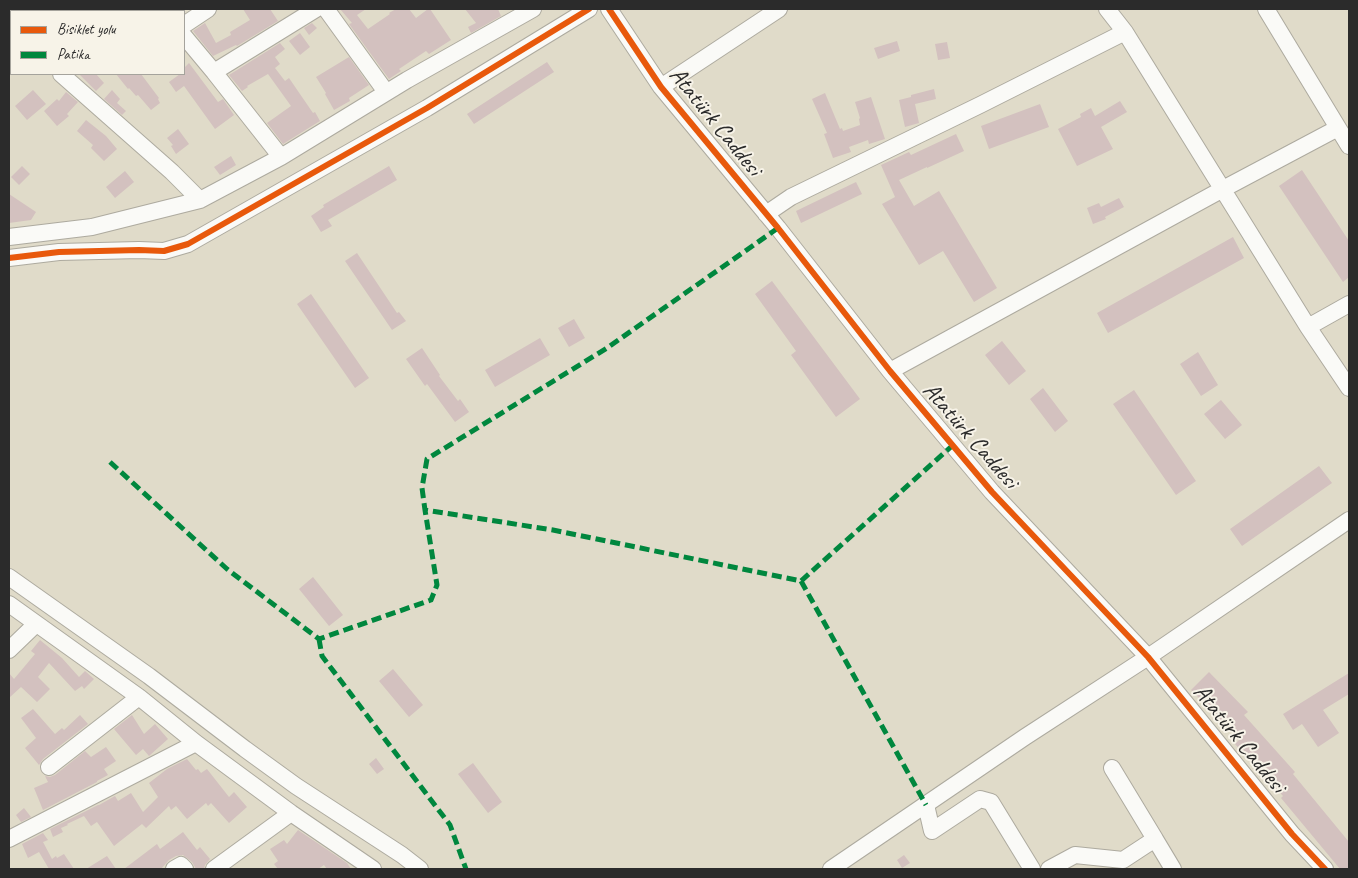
<!DOCTYPE html>
<meta charset="utf-8">
<style>
body{margin:0}
#map{position:relative;width:1358px;height:878px;overflow:hidden;background:#e0dbc9;font-family:Caveat,sans-serif}
canvas{display:block}
.frame{position:absolute;inset:0;border:10px solid #2b2b2b;pointer-events:none}
.legend{position:absolute;left:10px;top:10px;width:175px;height:65px;box-sizing:border-box;background:#f7f3e8;border:1px solid #a5a39c;margin:0;padding:6px 9px;list-style:none;font-size:15px;color:#2b2b2b}
.legend li{display:flex;align-items:center;gap:10px;height:25px}
.legend b{width:25px;border:1px solid #a5a39c}
</style>
<div id="map">
<canvas width="1358" height="878"></canvas>
<div class="frame"></div>
<ul class="legend">
<li><b style="height:6px;background:#e8590c"></b>Bisiklet yolu</li>
<li><b style="height:6px;background:#00873e"></b>Patika</li>
</ul>
</div>
<script>
const ctx = document.querySelector('canvas').getContext('2d');
ctx.lineJoin = 'round';
function paint(path, color) {
  ctx.fillStyle = color;
  ctx.fill(path, 'evenodd');
}
function shape(rows) {
  const path = new Path2D();
  for (const r of rows) {
    path.moveTo(r[0], r[1]);
    for (let i = 2; i < r.length; i += 2) path.lineTo(r[i], r[i + 1]);
  }
  return path;
}
function strokePath(path, color, width, dash) {
  ctx.strokeStyle = color;
  ctx.lineWidth = width;
  ctx.lineCap = dash ? 'butt' : 'round';
  ctx.setLineDash(dash || []);
  ctx.stroke(path);
}
function write(font, color, halo, rows, align = 'center') {
  ctx.font = font + ' Caveat,sans-serif';
  ctx.lineWidth = 4;
  ctx.setLineDash([]);
  ctx.textBaseline = 'middle';
  ctx.strokeStyle = halo;
  ctx.fillStyle = color;
  for (const [text, x, y, turn = 0] of rows) {
    ctx.save();
    ctx.translate(x, y);
    ctx.rotate((+turn || 0) * Math.PI / 180);
    ctx.textAlign = isNaN(turn) ? turn : align;
    if (halo) ctx.strokeText(text, 0, 0);
    ctx.fillText(text, 0, 0);
    ctx.restore();
  }
}
paint(shape([
 [243,9,270,9,278,21,237,46,236,45,213,56,193,31,205,23,216,43,231,35,230,32,250,20],
 [340,9,366,9,357,15,368,29,390,14,389,13,396,9,409,9,416,18,428,9,430,9,451,40,429,54,426,51,399,69,401,71,389,79,349,24,352,23],
 [465,9,498,9,501,16,471,33,468,27,476,23],
 [312,23,317,28,309,35,304,28],
 [300,33,310,47,300,55,289,41],
 [897,41,900,51,878,59,874,48],
 [947,42,950,58,938,60,935,44],
 [280,43,285,49,275,57,280,64,275,68,285,81,289,78,313,113,315,112,320,121,283,144,267,123,291,106,268,74,247,86,248,87,242,91,229,75],
 [349,57,369,85,349,98,350,101,334,110,325,94,326,93,316,77],
 [547,62,554,72,474,124,467,114],
 [189,63,218,102,223,99,234,115,215,129,184,86,176,92,169,82,180,74,184,74,184,68],
 [79,74,96,74,104,83,96,91],
 [116,74,141,74,159,98,158,99,160,103,151,110,138,95,136,96,129,88,128,89],
 [934,89,936,99,915,104,919,123,905,127,899,100,911,97,911,95],
 [33,90,46,104,27,120,15,106],
 [112,90,120,99,117,103,126,111,122,115,104,99],
 [66,92,78,102,67,114,69,116,57,126,44,111,57,99,59,101],
 [825,93,840,129,842,128,843,131,860,125,859,119,860,118,855,102,871,97,885,139,869,144,868,140,849,147,851,152,833,158,824,134,827,133,812,99],
 [1120,101,1127,112,1101,127,1113,149,1077,166,1058,129,1081,117,1080,114,1091,108,1095,116],
 [1040,104,1049,127,989,149,981,126],
 [86,120,106,136,117,149,104,161,91,148,93,145,77,131],
 [178,129,189,144,176,154,171,146,173,145,167,138],
 [956,134,964,151,927,168,927,167,899,180,914,206,939,191,997,288,974,302,943,251,919,265,882,204,895,197,881,165,909,152,911,155],
 [231,156,236,165,220,175,214,167],
 [22,166,30,174,19,185,11,177],
 [389,166,397,180,328,220,332,226,321,232,311,216,324,207,323,205],
 [1302,170,1349,241,1349,277,1343,282,1279,186],
 [125,171,134,182,115,198,106,187],
 [856,182,862,194,801,223,796,211],
 [9,194,36,212,31,220,9,223],
 [1119,198,1124,207,1105,217,1106,219,1093,224,1087,208,1099,203,1101,207],
 [1233,237,1244,258,1108,333,1097,313],
 [357,253,397,313,399,312,406,321,392,330,345,261],
 [772,281,860,399,836,417,791,355,796,351,755,294],
 [311,294,369,378,355,388,297,304],
 [574,319,585,338,569,347,558,328],
 [540,338,550,355,495,387,485,370],
 [1002,341,1026,371,1009,385,985,355],
 [422,348,440,375,439,376,458,401,460,399,469,412,455,422,427,384,425,386,406,359],
 [1198,352,1218,385,1201,396,1180,364],
 [1043,388,1068,421,1055,432,1030,399],
 [1134,390,1196,481,1176,495,1113,404],
 [1221,400,1242,425,1225,439,1204,414],
 [1319,466,1332,483,1242,546,1230,529],
 [313,577,343,615,329,626,299,589],
 [40,640,62,658,79,677,85,671,94,679,84,689,82,686,75,691,49,663,38,677,50,689,37,702,21,687,9,698,9,673,14,679,35,654,31,651],
 [393,669,423,705,409,717,379,681],
 [1209,672,1248,712,1244,715,1295,772,1293,774,1349,842,1349,869,1340,869,1281,798,1283,796,1235,744,1240,739,1191,690],
 [1349,673,1349,694,1323,710,1339,733,1318,747,1302,724,1293,730,1283,714],
 [33,709,55,734,62,728,64,730,80,715,88,724,43,759,39,765,25,748,36,738,21,718],
 [132,715,144,734,155,724,168,739,149,756,143,749,136,755,114,729],
 [106,747,116,761,104,769,108,775,97,781,97,782,43,810,34,788,48,782,45,776,50,777,55,775,85,751,91,757],
 [376,758,384,769,377,774,369,764],
 [187,759,196,770,198,769,201,773,207,769,229,797,234,792,247,807,229,823,211,803,208,806,206,803,187,819,176,806,171,810,169,806,146,828,142,824,114,846,97,822,91,826,84,816,67,824,68,825,61,828,63,832,53,837,50,829,98,805,99,805,115,796,118,801,131,793,143,812,158,797,149,783,167,769],
 [473,763,502,802,488,813,458,774],
 [24,808,31,817,21,822,16,815],
 [298,830,347,863,351,869,327,869,324,865,318,869,278,869,274,864,278,861,270,849,284,840,287,844],
 [183,832,197,850,200,847,210,859,205,865,204,869,196,869,192,862,183,855,176,856,169,860,161,869,124,869,157,844,160,849],
 [43,833,48,840,43,842,52,859,56,856,57,858,64,854,74,869,49,869,39,852,28,858,22,844],
 [904,855,910,863,902,868,897,860],
 [107,856,116,869,86,869]
]), '#d3c1bf');
const minor = shape([
 [158,9,161,11],
 [326,9,386,92],
 [609,9,661,87,778,228,890,371,992,492,1148,657,1292,834,1325,869],
 [1107,9,1125,32,1308,327,1349,388],
 [1266,9,1349,146],
 [141,11,144,9],
 [184,25,208,9],
 [184,36,214,72,281,157],
 [9,37,11,34],
 [214,72,316,9],
 [61,74,172,172,200,200],
 [661,87,779,9],
 [766,214,791,197,980,105,1125,32],
 [9,237,92,227,200,200,281,157,407,80,533,9],
 [9,258,59,252,139,250,164,251,188,244,427,108,589,9],
 [1308,327,1349,304],
 [890,371,1223,189,1338,128],
 [9,577,149,676,245,749,296,786,402,855,420,869],
 [9,604,139,697,196,743,291,813,373,869],
 [9,650,36,624],
 [49,767,139,697],
 [926,805,932,831,980,799,991,802,1032,869],
 [9,839,196,743],
 [1155,839,1173,869],
 [174,869,181,865,185,869],
 [214,869,291,813],
 [831,869,1025,737,1148,657,1349,520],
 [1049,869,1075,855,1123,860,1155,839,1112,768]
]);
strokePath(minor, '#adaa9f', 18);
strokePath(minor, '#fafaf7', 16);
strokePath(shape([
 [778,228,607,348,427,459,422,488,425,510,553,530,801,581,953,445],
 [110,462,227,569,319,639,431,600,437,585,425,510],
 [801,581,926,805],
 [319,639,322,656,450,825,466,869]
]), '#00873e', 5, [10, 5]);
strokePath(shape([
 [609,9,661,87,778,228,890,371,992,492,1148,657,1292,834,1325,869],
 [9,258,59,252,139,250,164,251,188,244,427,108,589,9]
]), '#e8590c', 6);
write('24px', '#2b2b2b', '#f7f3e8', [
 ["Atatürk Caddesi",715,122,51],
 ["Atatürk Caddesi",970,436,49],
 ["Atatürk Caddesi",1239,739,51]
]);
</script>
